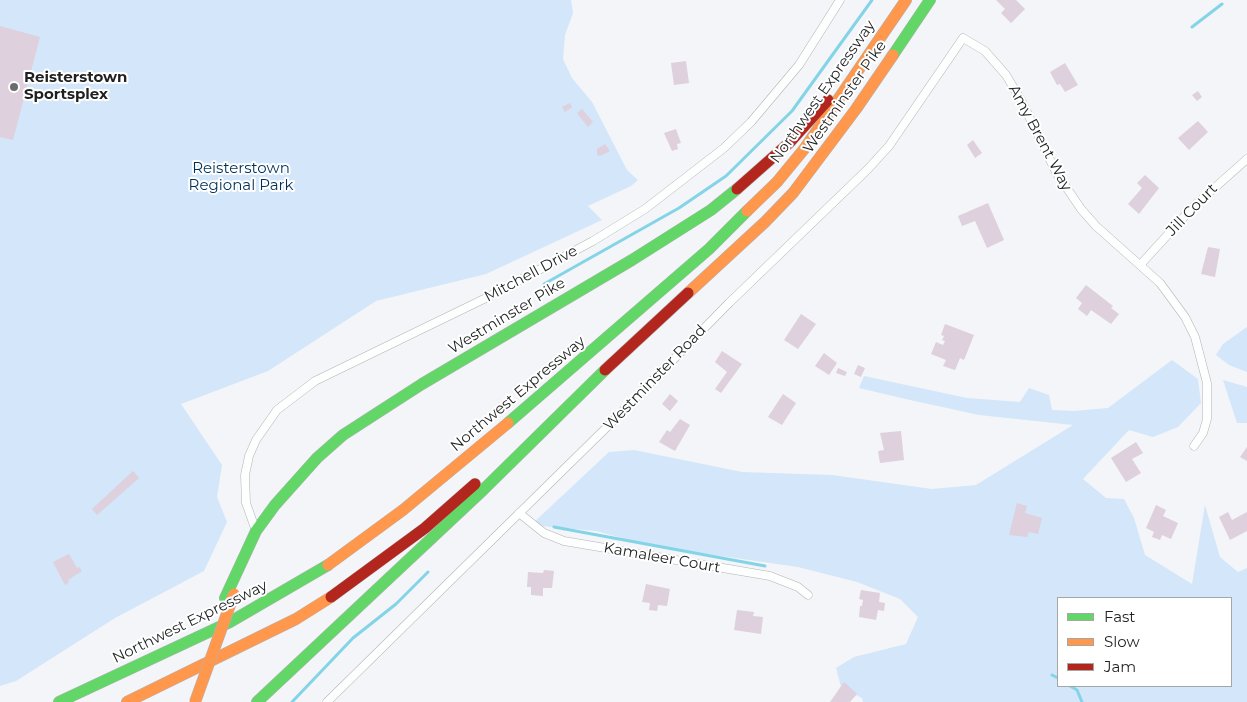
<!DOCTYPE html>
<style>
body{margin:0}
#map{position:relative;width:1247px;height:702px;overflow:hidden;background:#f3f5f8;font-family:Montserrat,sans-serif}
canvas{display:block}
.legend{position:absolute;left:1057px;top:597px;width:175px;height:90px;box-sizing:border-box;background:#fff;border:1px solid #a5a6a6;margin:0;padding:6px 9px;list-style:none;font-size:15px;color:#1f2021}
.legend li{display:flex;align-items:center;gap:10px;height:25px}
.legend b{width:25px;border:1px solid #a5a6a6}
</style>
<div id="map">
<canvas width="1247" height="702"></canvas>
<ul class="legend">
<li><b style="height:6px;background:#63d668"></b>Fast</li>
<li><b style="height:6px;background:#ff974d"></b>Slow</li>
<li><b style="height:6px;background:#b3261e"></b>Jam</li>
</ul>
</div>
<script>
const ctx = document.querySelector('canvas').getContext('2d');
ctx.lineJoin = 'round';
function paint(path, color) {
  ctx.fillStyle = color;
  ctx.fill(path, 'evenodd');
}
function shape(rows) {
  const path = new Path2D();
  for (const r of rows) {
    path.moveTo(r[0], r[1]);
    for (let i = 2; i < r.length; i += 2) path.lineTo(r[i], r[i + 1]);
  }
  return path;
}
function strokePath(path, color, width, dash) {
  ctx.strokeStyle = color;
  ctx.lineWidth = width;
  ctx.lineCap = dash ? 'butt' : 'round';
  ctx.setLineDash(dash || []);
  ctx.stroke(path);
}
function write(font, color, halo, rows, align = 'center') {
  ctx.font = font + ' Montserrat,sans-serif';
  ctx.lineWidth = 4;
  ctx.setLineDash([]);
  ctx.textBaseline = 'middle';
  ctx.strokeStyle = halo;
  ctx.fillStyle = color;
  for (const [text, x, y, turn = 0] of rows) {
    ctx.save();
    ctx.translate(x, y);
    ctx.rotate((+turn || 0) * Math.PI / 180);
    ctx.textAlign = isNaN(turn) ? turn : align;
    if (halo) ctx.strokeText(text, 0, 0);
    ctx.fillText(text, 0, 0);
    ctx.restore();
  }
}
paint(shape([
 [0,0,571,0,573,13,565,35,563,59,572,78,592,102,627,170,638,180,631,186,588,206,602,220,486,274,376,301,268,371,181,404,222,465,217,497,227,522,204,571,115,618,16,681,0,686],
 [1247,327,1247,372,1229,365,1216,355,1223,344],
 [1172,360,1198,379,1201,403,1178,427,1153,437,1129,430,1083,479,1106,498,1124,499,1134,518,1145,555,1192,584,1205,505,1220,557,1238,572,1247,568,1247,702,863,702,862,698,841,687,836,668,854,657,906,644,918,617,900,599,857,582,798,567,652,546,596,531,531,525,609,452,634,450,742,472,832,475,932,489,976,485,1073,425,979,415,910,400,859,388,864,376,967,398,1020,402,1029,388,1049,395,1052,410,1074,411,1108,408],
 [1058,598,1231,598,1231,686,1058,686],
 [1223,380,1247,387,1247,423,1237,423]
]), '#d3e6fa');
strokePath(shape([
 [1192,27,1222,4],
 [544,284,679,208,726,176,792,111,872,0],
 [554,527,765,566],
 [1052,675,1058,678],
 [1070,686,1077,690,1082,702],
 [292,702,353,638,396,604,428,572]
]), '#84d4e8', 3);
paint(shape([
 [996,0,1016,0,1025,9,1011,23,1001,13,1005,9],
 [0,26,40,37,13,140,0,137],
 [686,61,689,83,674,85,671,63],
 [1065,63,1078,85,1065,92,1060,84,1057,85,1050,72],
 [1198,91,1202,97,1197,101,1192,95],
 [570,103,572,107,565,112,562,107],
 [582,109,593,122,588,127,577,113],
 [1198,121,1208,132,1189,150,1178,138],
 [676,129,681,143,677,144,678,149,672,151,664,133],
 [973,140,982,153,975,158,967,145],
 [605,144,610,151,600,156,597,155,597,149],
 [1145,175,1159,188,1139,214,1128,204,1142,188,1137,183],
 [988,203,1004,240,987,248,975,221,962,226,958,216],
 [1208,247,1220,249,1215,277,1201,274],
 [1086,285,1113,306,1111,308,1119,314,1111,324,1091,310,1087,316,1078,309,1082,303,1076,298],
 [801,314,816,324,798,349,784,340],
 [945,324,974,335,964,360,960,358,955,370,943,366,946,360,931,354,936,342,943,345,945,341,942,340,944,336,941,335],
 [722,351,742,364,721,393,715,389,727,372,715,362],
 [824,353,837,363,829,375,815,366],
 [858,365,865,368,861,377,854,374],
 [838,368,847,372,845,376,836,373],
 [670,394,678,401,670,411,662,404],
 [783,394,796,403,782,425,768,417],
 [680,419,690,425,675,451,659,442,667,430,670,432],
 [901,431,904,460,880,463,878,451,884,450,880,433],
 [1136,442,1143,453,1132,459,1141,473,1126,482,1111,458],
 [1247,447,1247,461,1240,457],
 [133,471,139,478,97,515,92,509],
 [1017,503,1027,506,1025,513,1042,518,1038,534,1029,532,1027,537,1009,535],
 [1156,505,1166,510,1163,516,1178,523,1171,539,1162,535,1160,540,1152,537,1154,532,1146,528],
 [1228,512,1232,520,1247,512,1247,531,1230,540,1219,517],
 [69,554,77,568,79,567,82,571,68,580,69,582,65,585,53,562],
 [544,570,554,571,552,588,543,588,543,596,531,595,531,587,527,587,528,572,543,573],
 [646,584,670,589,667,606,658,605,657,611,649,610,650,603,642,602],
 [861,590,880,593,879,602,885,603,884,611,878,610,876,620,859,617,860,606,862,606,863,600,859,599],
 [737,610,754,612,753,616,763,617,761,634,734,630],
 [844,682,857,694,850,702,830,702]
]), '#ded0dc');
const street = shape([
 [1141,264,1193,207,1247,159],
 [519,513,544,533,564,541,770,576,798,587,808,595],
 [256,531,246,503,245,475,249,456,256,440,277,410,315,381,488,297,593,241,645,209,724,148,751,122,799,65,840,0],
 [327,702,609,425,729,303,868,169,889,146,963,38,985,51,1006,75,1021,100,1056,172,1081,209,1096,226,1160,283,1185,317,1195,337,1207,383,1207,419,1203,433,1194,446]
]);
const fast = shape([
 [893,55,930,0],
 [508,423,709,249,747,211],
 [225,598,256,531,275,505,317,458,343,435,422,384,632,260,711,210,737,189],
 [59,702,230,622,328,565],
 [257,702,483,490,605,370]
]);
const slow = shape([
 [747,211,777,182,805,148,906,0],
 [688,293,765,222,793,193,856,109,893,55],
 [328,565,403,510,508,423],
 [127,702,296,619,331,597]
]);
const jam = shape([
 [737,189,789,143,828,100],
 [605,370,688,293],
 [331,597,425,528,475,484]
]);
strokePath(street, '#b2b4b5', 9);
strokePath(fast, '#b2b4b5', 12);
strokePath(slow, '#b2b4b5', 12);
strokePath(jam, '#b2b4b5', 12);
strokePath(street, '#fdfefe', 8);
strokePath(fast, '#63d668', 11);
strokePath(slow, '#ff974d', 11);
strokePath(jam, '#b3261e', 11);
const slowBridge = shape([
 [195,702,234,594]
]);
strokePath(slowBridge, '#b2b4b5', 12, []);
strokePath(slowBridge, '#ff974d', 11);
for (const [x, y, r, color] of [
 [14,87,5,"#696b6c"]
]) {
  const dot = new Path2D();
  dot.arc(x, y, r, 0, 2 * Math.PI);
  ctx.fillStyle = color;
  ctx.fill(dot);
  strokePath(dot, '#fff', 2);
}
write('bold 15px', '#1f2021', '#fff', [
 ["Reisterstown",24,78],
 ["Sportsplex",24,95]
], 'left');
write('15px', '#1f2021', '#fff', [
 ["Northwest Expressway",823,92,-55],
 ["Westminster Pike",845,97,-55],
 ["Amy Brent Way",1040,138,62],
 ["Jill Court",1192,210,-46],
 ["Mitchell Drive",531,274,-28],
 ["Westminster Pike",507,316,-31],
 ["Westminster Road",655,378,-46],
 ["Northwest Expressway",518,394,-40],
 ["Kamaleer Court",662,558,10],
 ["Northwest Expressway",190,622,-26]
]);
write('15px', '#013056', '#fff', [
 ["Reisterstown",241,169],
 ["Regional Park",241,186]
]);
</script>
